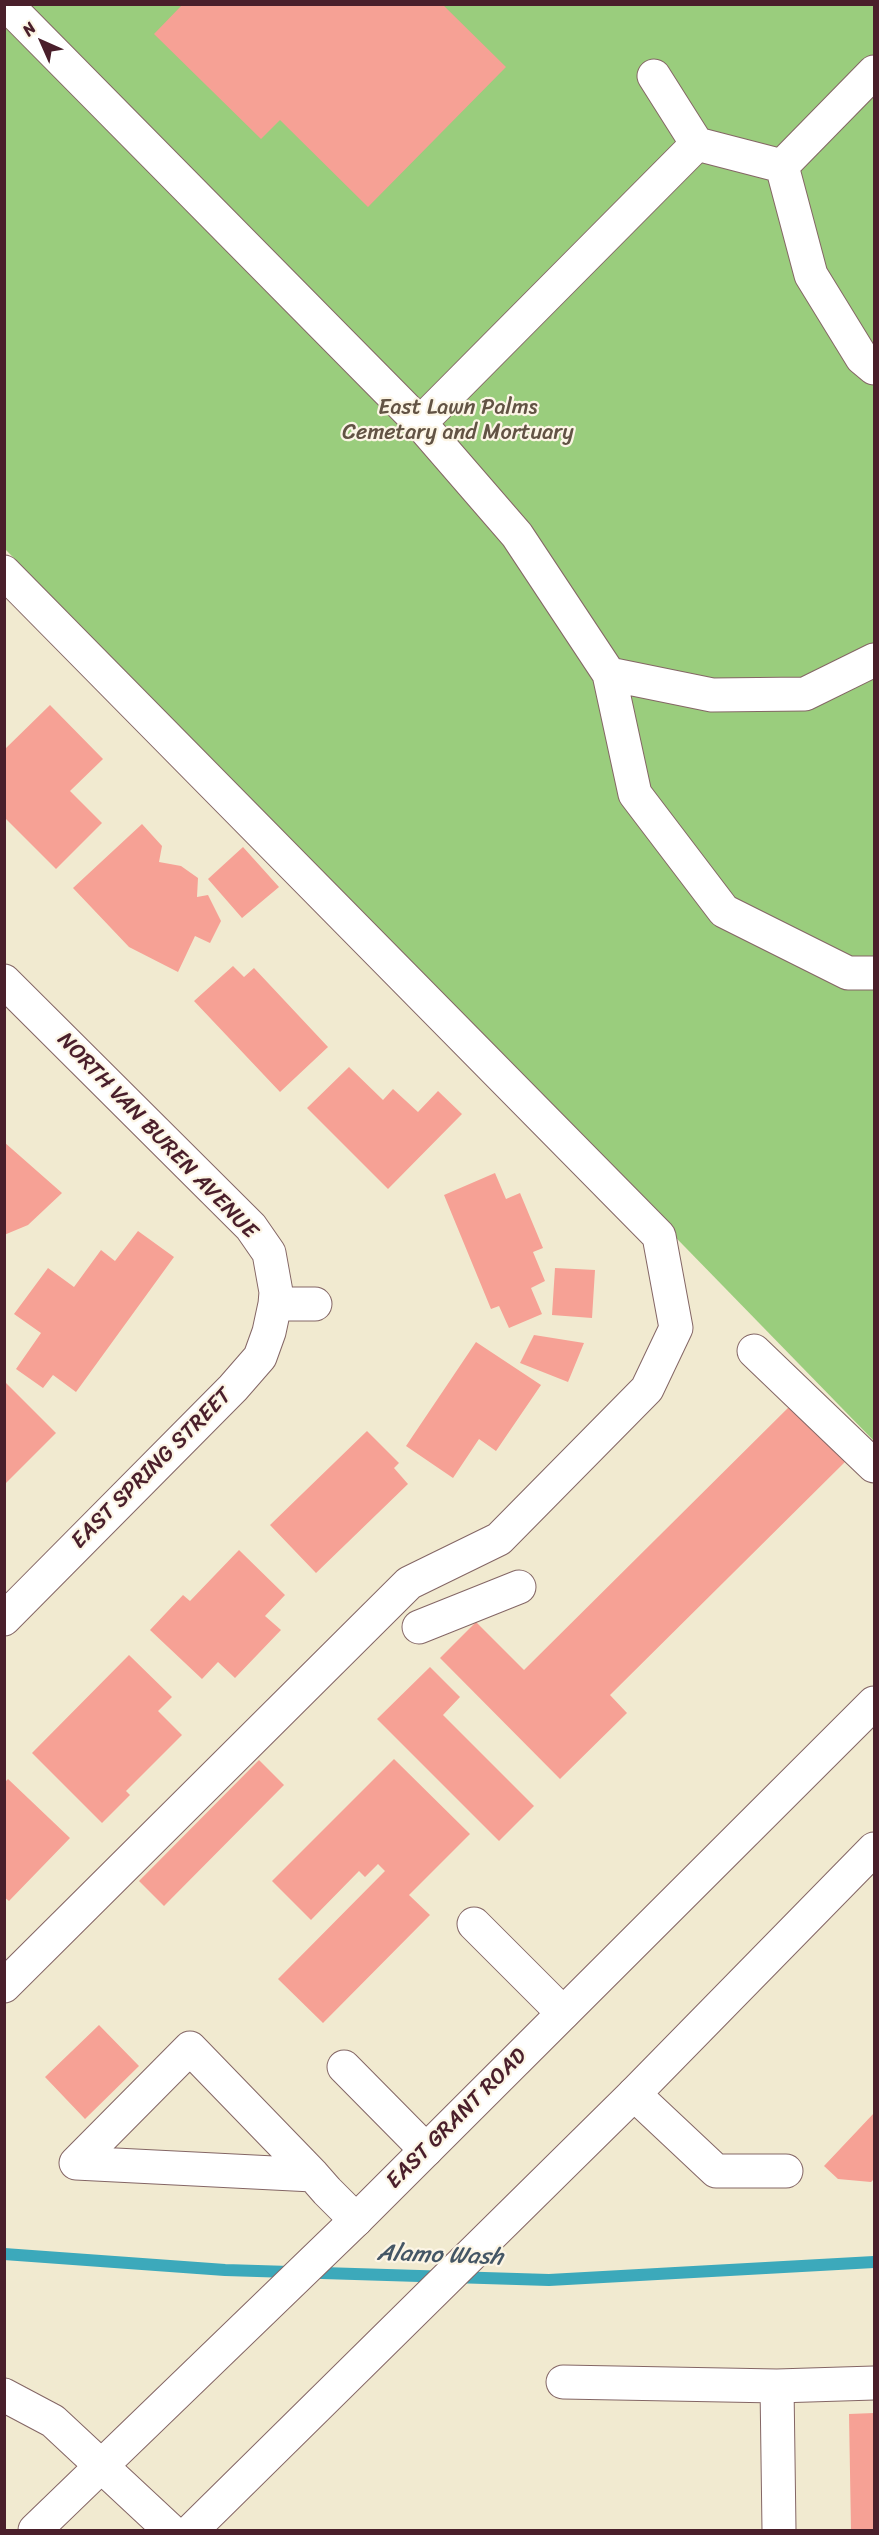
<!DOCTYPE html>
<style>
body{margin:0}
#map{position:relative;width:879px;height:2535px;overflow:hidden;background:#f1ead0;font-family:Sriracha,sans-serif}
canvas{display:block}
.frame{position:absolute;inset:0;border:6px solid #4a1f2b;pointer-events:none}
.north{position:absolute;left:12px;top:12px;width:60px;height:60px;-webkit-text-stroke:4px #fcf5e5;paint-order:stroke;rotate:315deg;font-size:16px;font-weight:700;line-height:24px;text-align:center;color:#4a1f2b}
.north::after{content:'';display:block;margin:auto;width:21px;height:27px;background:#4a1f2b;clip-path:polygon(50% 0,100% 100%,50% 72%,0 100%)}
</style>
<div id="map">
<canvas width="879" height="2535"></canvas>
<div class="frame"></div>
<div class="north">N</div>
</div>
<script>
const ctx = document.querySelector('canvas').getContext('2d');
ctx.lineJoin = 'round';
function paint(path, color) {
  ctx.fillStyle = color;
  ctx.fill(path, 'evenodd');
}
function shape(rows) {
  const path = new Path2D();
  for (const r of rows) {
    path.moveTo(r[0], r[1]);
    for (let i = 2; i < r.length; i += 2) path.lineTo(r[i], r[i + 1]);
  }
  return path;
}
function strokePath(path, color, width, dash) {
  ctx.strokeStyle = color;
  ctx.lineWidth = width;
  ctx.lineCap = dash ? 'butt' : 'round';
  ctx.setLineDash(dash || []);
  ctx.stroke(path);
}
function write(font, color, halo, rows, align = 'center') {
  ctx.font = font + ' Sriracha,sans-serif';
  ctx.lineWidth = 4.5;
  ctx.setLineDash([]);
  ctx.textBaseline = 'middle';
  ctx.strokeStyle = halo;
  ctx.fillStyle = color;
  for (const [text, x, y, turn = 0] of rows) {
    ctx.save();
    ctx.translate(x, y);
    ctx.rotate((+turn || 0) * Math.PI / 180);
    ctx.textAlign = isNaN(turn) ? turn : align;
    if (halo) ctx.strokeText(text, 0, 0);
    ctx.fillText(text, 0, 0);
    ctx.restore();
  }
}
paint(shape([
 [5,5,874,5,874,1441,5,549]
]), '#9acd7d');
strokePath(shape([
 [4,2254,225,2270,549,2280,874,2262]
]), '#3ca9bb', 12);
paint(shape([
 [183,4,442,4,506,67,368,207,280,120,261,139,154,34],
 [50,705,103,759,70,791,102,823,56,869,4,817,4,750],
 [142,824,162,846,159,862,181,866,198,878,197,897,208,895,221,921,210,943,195,936,178,972,129,947,73,888],
 [243,847,279,887,242,918,208,879],
 [233,966,244,977,254,968,328,1047,280,1092,194,1001],
 [349,1067,383,1100,393,1089,418,1112,438,1091,462,1114,388,1189,307,1108],
 [4,1142,62,1193,28,1225,4,1235],
 [495,1173,506,1199,520,1193,543,1248,533,1252,545,1281,531,1288,542,1314,509,1328,499,1306,491,1309,444,1195],
 [138,1231,174,1257,76,1392,53,1375,43,1388,16,1369,41,1333,14,1314,48,1268,74,1287,101,1250,115,1261],
 [555,1268,595,1270,592,1318,552,1315],
 [534,1335,584,1343,568,1382,520,1363],
 [476,1342,541,1385,496,1451,479,1439,453,1478,406,1446],
 [4,1381,56,1433,4,1485],
 [794,1402,849,1458,610,1695,627,1713,560,1779,440,1658,476,1622,524,1670],
 [367,1431,399,1463,394,1468,408,1484,316,1573,270,1525],
 [239,1550,285,1595,265,1616,281,1630,235,1678,218,1662,202,1679,150,1630,183,1595,190,1601],
 [129,1655,172,1697,158,1711,182,1735,126,1791,130,1795,102,1823,32,1753],
 [430,1667,460,1697,443,1715,534,1806,499,1841,377,1719],
 [394,1759,470,1834,409,1895,430,1915,323,2023,278,1979,385,1871,378,1864,365,1877,359,1871,311,1920,272,1881],
 [259,1760,284,1785,164,1906,139,1881],
 [8,1779,70,1838,9,1901,4,1897,4,1783],
 [99,2025,139,2066,85,2119,45,2077],
 [874,2113,874,2179,871,2182,838,2179,824,2166],
 [874,2413,874,2530,851,2530,849,2414]
]), '#f6a195');
const minor = shape([
 [6,4,420,423,517,535,609,674,635,794,724,911,848,973,874,973],
 [697,144,782,166,811,275,862,358,874,368],
 [782,166,874,72],
 [420,423,697,144,654,76],
 [4,572,659,1236,676,1328,647,1389,499,1539,409,1583,4,1986],
 [609,674,712,695,805,694,874,660],
 [4,981,251,1227,269,1253,276,1292,275,1304,315,1304],
 [754,1351,874,1466],
 [4,1619,233,1388,260,1357,269,1332,275,1304],
 [419,1627,519,1587],
 [474,1924,563,2013],
 [344,2067,426,2150],
 [634,2094,716,2171,786,2171],
 [313,2175,76,2163,190,2048,313,2175,327,2191,356,2220],
 [563,2382,777,2386,874,2383],
 [777,2386,779,2530],
 [4,2395,53,2421,170,2530]
]);
const major = shape([
 [35,2530,356,2220,874,1703],
 [192,2530,634,2094,874,1849]
]);
strokePath(minor, '#846665', 35);
strokePath(major, '#846665', 35);
strokePath(minor, '#fff', 33);
strokePath(major, '#fff', 33);
write('22px', '#625344', '#fcf5e5', [
 ["East Lawn Palms",458,408],
 ["Cemetary and Mortuary",458,433]
]);
write('22px', '#4a1f2b', '#fcf5e5', [
 ["NORTH VAN BUREN AVENUE",157,1136,46],
 ["EAST SPRING STREET",152,1469,-45],
 ["EAST GRANT ROAD",457,2119,-45]
]);
write('italic 24px', '#445665', '#fcf5e5', [
 ["Alamo Wash",440,2256,2]
]);
</script>
